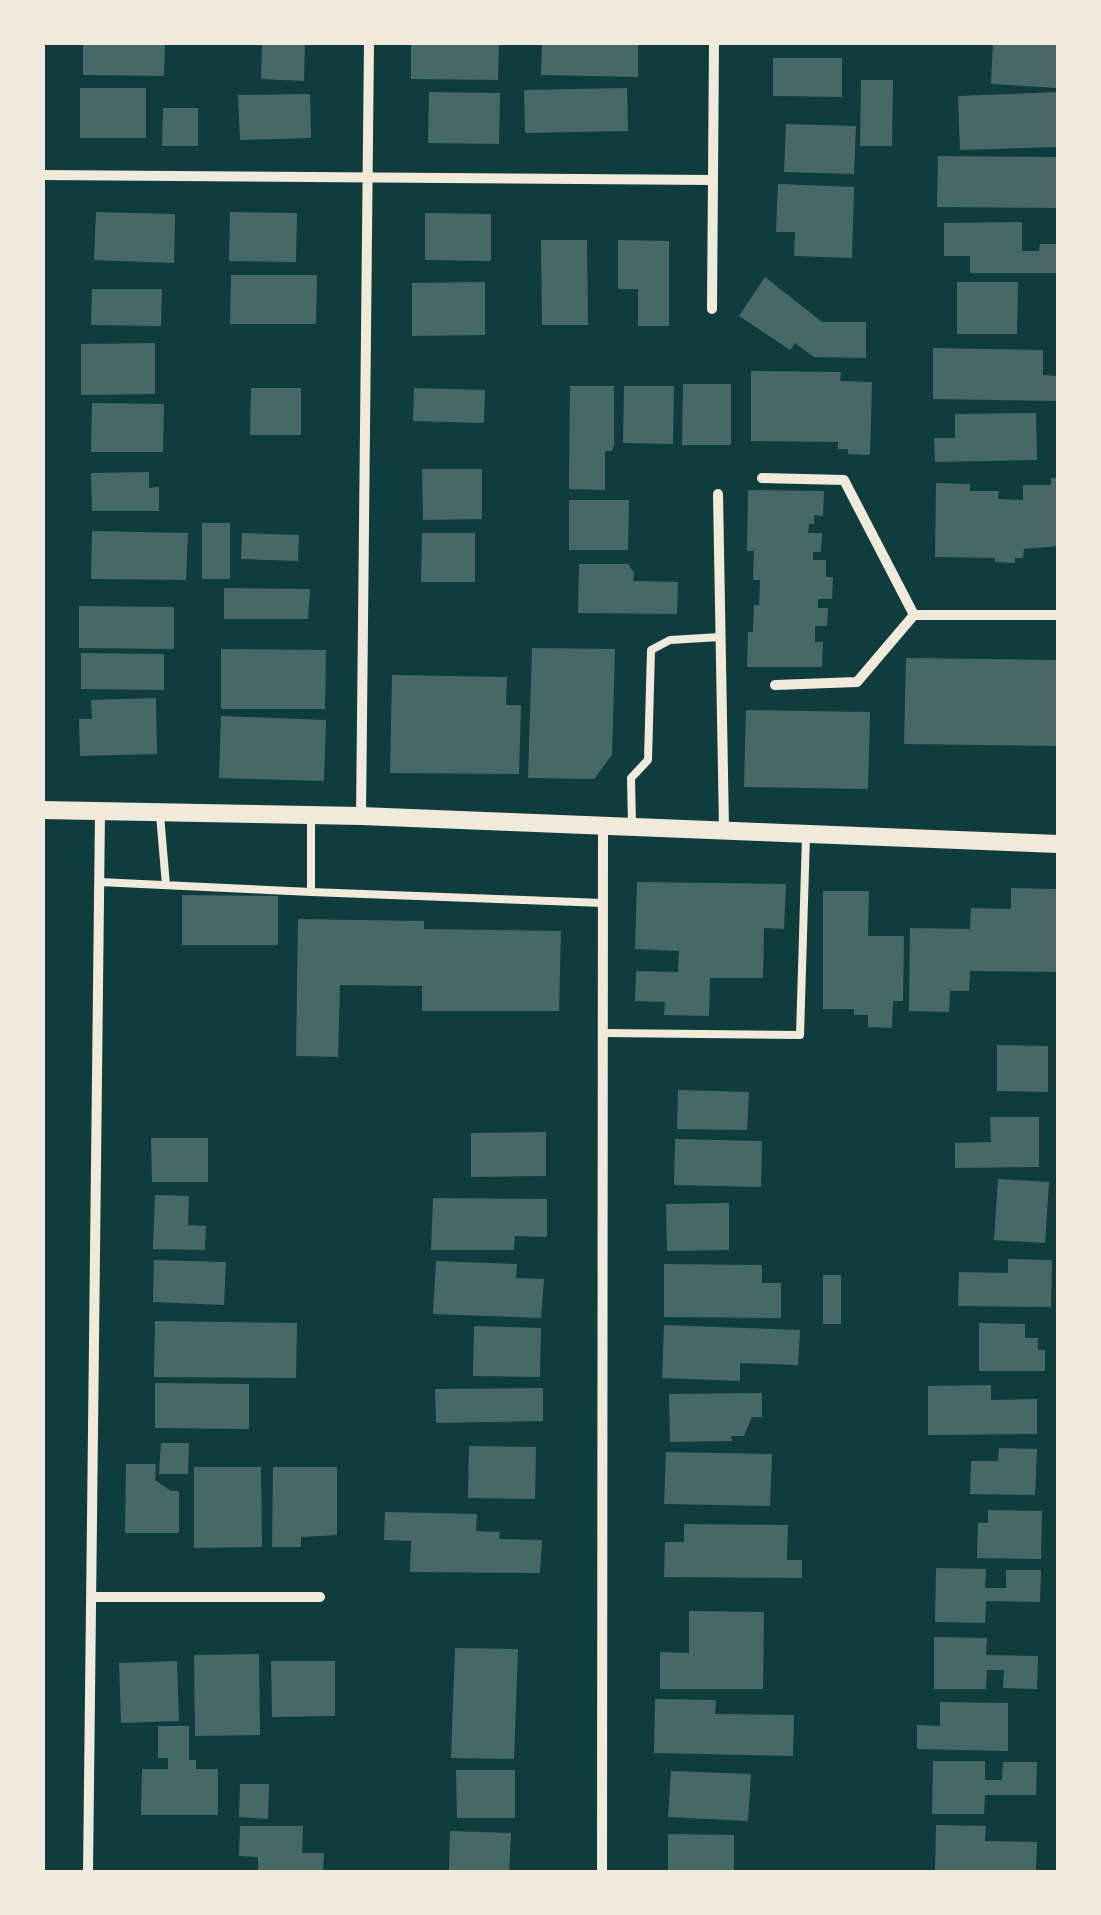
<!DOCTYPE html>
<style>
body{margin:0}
#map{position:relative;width:1101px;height:1915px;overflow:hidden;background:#0f3d3e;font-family:"Archivo Narrow",sans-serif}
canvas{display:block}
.frame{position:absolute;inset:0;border:45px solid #f1e9da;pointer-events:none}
</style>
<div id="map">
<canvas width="1101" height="1915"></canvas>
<div class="frame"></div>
</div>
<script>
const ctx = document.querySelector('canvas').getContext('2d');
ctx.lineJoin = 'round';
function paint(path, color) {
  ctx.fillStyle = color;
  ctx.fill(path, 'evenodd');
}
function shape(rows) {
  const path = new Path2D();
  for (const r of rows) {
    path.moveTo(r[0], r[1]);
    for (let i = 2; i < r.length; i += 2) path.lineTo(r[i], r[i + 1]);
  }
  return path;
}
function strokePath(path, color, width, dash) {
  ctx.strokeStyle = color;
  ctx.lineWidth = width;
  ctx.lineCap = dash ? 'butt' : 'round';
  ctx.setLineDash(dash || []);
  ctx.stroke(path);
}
paint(shape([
 [83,42,165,42,164,76,83,75],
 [262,42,305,42,304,81,261,79],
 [411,42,499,42,498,80,411,79],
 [542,42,638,42,638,77,541,75],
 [993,42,1058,42,1058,88,991,84],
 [773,58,842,58,842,97,773,96],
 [861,80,893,80,892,146,860,146],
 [80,88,146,88,146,138,80,138],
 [627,88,628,131,525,133,524,90],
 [429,92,500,93,499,144,428,143],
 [1058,92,1058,147,960,150,958,96],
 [310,94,311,138,240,140,238,95],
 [163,108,198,108,198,146,162,146],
 [786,124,856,126,854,174,784,172],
 [938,156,1058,157,1058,208,937,207],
 [778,184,854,187,852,258,794,256,795,232,776,232],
 [96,212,175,214,174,263,94,260],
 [230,212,297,213,296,262,229,261],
 [425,213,491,214,491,261,425,260],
 [1022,222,1022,251,1039,251,1040,244,1058,244,1058,273,970,273,970,256,944,256,944,223],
 [541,240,587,240,588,325,542,325],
 [618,240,669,241,669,326,638,326,638,289,618,289],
 [231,275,317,275,316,324,230,324],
 [765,277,822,322,866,322,866,358,814,357,795,343,790,350,739,316],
 [485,282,485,335,412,336,412,283],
 [957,282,1018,282,1017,334,957,334],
 [92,289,162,289,161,326,91,325],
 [155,343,155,394,81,395,81,344],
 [933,348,1043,350,1043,375,1058,376,1058,401,933,399],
 [751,371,841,372,840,381,872,382,870,455,848,454,848,449,838,449,838,442,751,441],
 [683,384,731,384,731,445,682,445],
 [570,386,614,386,614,445,612,451,605,451,605,490,569,489],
 [624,386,674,386,673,444,623,443],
 [251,388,301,388,301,435,250,435],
 [414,388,485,390,484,423,413,421],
 [92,403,164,404,163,452,91,452],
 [1036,413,1037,460,935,462,934,438,955,438,955,414],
 [422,469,482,469,482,519,423,520],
 [149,472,149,488,159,487,159,511,92,511,91,473],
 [1051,478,1058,478,1058,546,1024,549,1023,558,1015,558,1015,563,995,562,995,558,935,557,936,483,970,484,970,491,999,491,998,499,1023,500,1023,485,1051,485],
 [748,490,824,491,823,516,814,515,814,524,809,524,808,533,822,533,821,552,813,552,813,560,826,560,826,577,833,577,832,599,818,599,818,608,828,608,827,626,815,626,815,642,823,642,822,667,747,667,748,632,753,632,754,605,759,605,760,580,753,580,754,551,747,551],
 [569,500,629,500,628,550,569,550],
 [202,523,230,523,230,579,202,579],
 [92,531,188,533,186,580,91,579],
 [242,533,299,535,298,561,241,559],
 [422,533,475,533,475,582,421,582],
 [579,564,628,564,634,573,633,581,678,582,677,614,578,613],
 [224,588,310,589,308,619,224,619],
 [79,606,174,607,174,649,79,648],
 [532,648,615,649,612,755,594,779,528,778],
 [221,649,326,650,325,709,221,709],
 [81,653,164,654,164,690,81,689],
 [906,658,1058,660,1058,746,904,744],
 [392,675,507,677,506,705,521,705,519,774,390,773],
 [156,698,157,754,80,756,79,719,92,719,91,700],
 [746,710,870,712,868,789,744,787],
 [221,716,326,720,324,781,219,778],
 [637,882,786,884,784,929,764,928,763,978,710,978,709,1016,664,1015,665,1002,635,1001,636,971,678,972,679,951,635,949],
 [1011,888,1058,889,1058,972,970,971,969,991,950,991,949,1012,909,1011,910,928,970,929,971,908,1011,909],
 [823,891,869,891,868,936,904,936,903,1001,893,1001,892,1028,868,1027,868,1015,854,1015,854,1009,823,1009],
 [182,895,278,896,278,945,182,945],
 [298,919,424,921,424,929,561,931,559,1011,422,1011,422,986,340,985,338,1057,296,1056],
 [997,1045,1048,1046,1048,1092,997,1091],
 [678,1090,749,1092,747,1130,677,1129],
 [990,1117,1039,1117,1039,1167,955,1168,955,1143,991,1142],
 [546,1132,546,1176,471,1177,471,1133],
 [151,1138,208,1138,208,1182,152,1182],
 [675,1139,762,1141,761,1187,674,1185],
 [998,1179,1049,1182,1045,1243,994,1240],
 [155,1195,189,1196,188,1225,206,1226,205,1250,153,1249],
 [433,1198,547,1199,547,1237,515,1236,514,1250,431,1250],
 [729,1203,729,1250,667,1251,666,1204],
 [1008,1259,1052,1260,1051,1307,958,1306,959,1272,1008,1273],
 [154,1260,226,1262,224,1305,153,1302],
 [436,1261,517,1264,516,1278,544,1279,541,1318,433,1314],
 [664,1264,762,1265,762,1283,781,1283,781,1318,664,1317],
 [823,1275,841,1275,841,1324,823,1324],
 [155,1321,297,1323,296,1378,154,1377],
 [979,1323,1025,1324,1025,1338,1038,1338,1038,1350,1045,1350,1045,1371,979,1371],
 [664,1325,800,1330,798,1365,740,1363,740,1381,662,1378],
 [474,1326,541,1328,540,1377,473,1376],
 [155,1383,249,1384,249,1429,155,1428],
 [991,1385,991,1400,1037,1399,1037,1434,928,1435,928,1386],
 [543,1388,543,1421,436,1423,435,1389],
 [762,1393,762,1417,752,1417,744,1436,731,1436,732,1441,670,1442,669,1394],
 [161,1443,189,1443,188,1474,159,1474],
 [469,1446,536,1447,535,1499,468,1498],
 [999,1448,1037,1449,1035,1495,970,1494,971,1461,998,1461],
 [666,1452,772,1454,770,1506,664,1504],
 [126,1464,156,1464,155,1480,171,1491,179,1491,179,1533,125,1533],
 [194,1467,261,1467,262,1547,194,1548],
 [273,1467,337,1467,337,1535,301,1537,301,1547,272,1547],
 [988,1510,1042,1511,1041,1559,977,1558,978,1523,988,1523],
 [385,1512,477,1514,476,1531,500,1532,499,1539,542,1540,540,1573,410,1572,411,1541,384,1540],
 [684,1524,788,1525,787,1560,802,1560,802,1578,664,1577,665,1542,684,1542],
 [936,1568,986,1569,985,1588,1006,1588,1006,1570,1041,1570,1040,1602,986,1601,985,1623,935,1622],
 [689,1611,764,1612,763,1689,660,1689,660,1652,689,1653],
 [934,1637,987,1638,986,1655,1038,1656,1037,1689,1003,1688,1004,1670,987,1670,986,1689,934,1689],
 [455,1648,518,1649,514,1759,451,1758],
 [259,1654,260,1735,195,1736,194,1655],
 [177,1661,179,1721,121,1723,119,1663],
 [271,1661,335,1661,335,1716,272,1717],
 [655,1699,716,1700,715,1714,794,1715,793,1756,654,1753],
 [940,1702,1008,1703,1008,1751,917,1749,917,1725,940,1726],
 [158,1726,189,1726,189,1760,196,1760,196,1769,218,1769,218,1815,141,1815,142,1769,168,1769,168,1758,158,1758],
 [933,1761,985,1761,985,1780,1002,1780,1003,1762,1037,1762,1036,1795,985,1795,984,1814,932,1814],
 [456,1770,515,1770,515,1818,457,1818],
 [671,1771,751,1774,748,1821,668,1817],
 [240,1784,269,1784,268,1819,239,1817],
 [936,1825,986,1826,985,1841,1037,1842,1036,1872,935,1872],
 [240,1826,303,1826,302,1853,324,1853,323,1872,258,1872,258,1857,239,1856],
 [450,1831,511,1833,509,1872,449,1872],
 [668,1834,734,1835,734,1872,668,1872]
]), '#486865');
strokePath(shape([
 [160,815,166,885],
 [311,815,311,892,603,903],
 [632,825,631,778,648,760,651,650,670,640,720,637],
 [99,882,311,892],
 [603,1033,800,1035,806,836]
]), '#f1e9da', 8);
strokePath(shape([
 [42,175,712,180],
 [712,309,714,42],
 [762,478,844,480,914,615,1058,615],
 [718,494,724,829],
 [775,685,857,682,914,615],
 [361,816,369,42],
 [91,1597,320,1597],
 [88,1872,100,811],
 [602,1872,603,825]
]), '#f1e9da', 10);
strokePath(shape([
 [42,810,361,816,1058,844]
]), '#f1e9da', 18);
</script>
